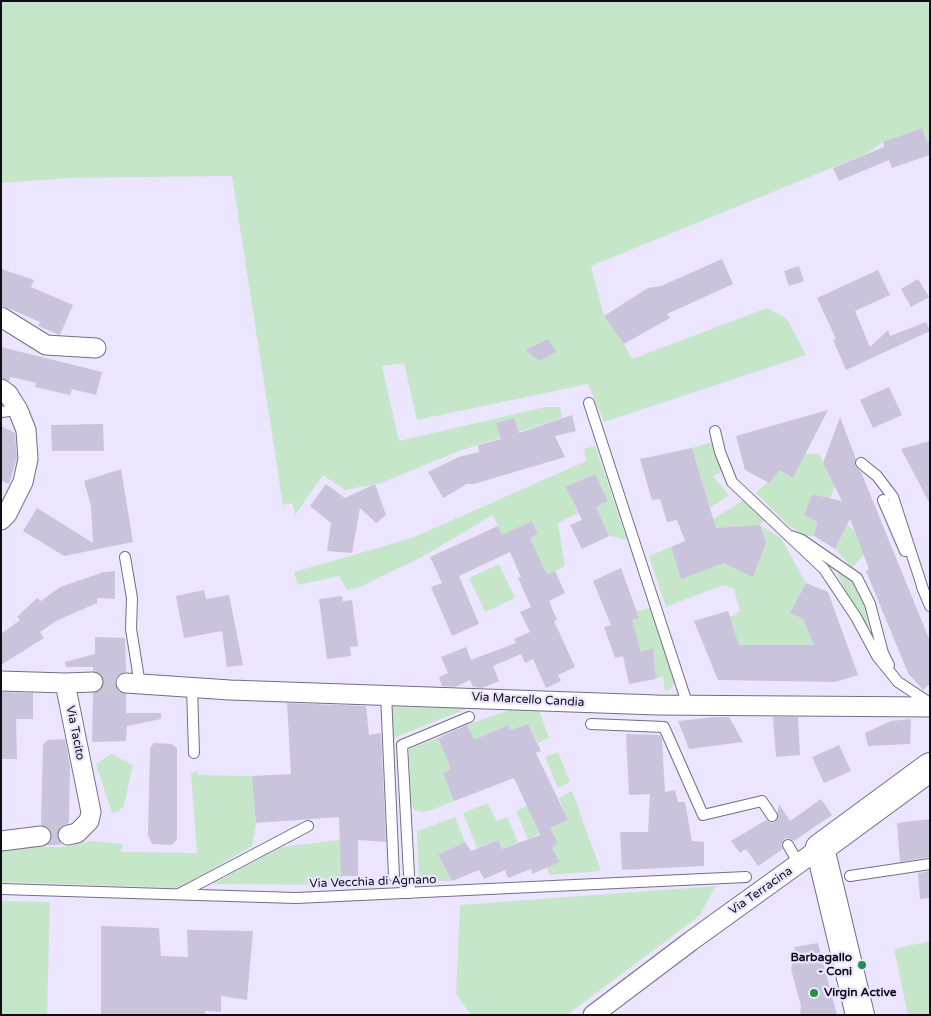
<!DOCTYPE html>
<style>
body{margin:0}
#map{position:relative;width:931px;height:1016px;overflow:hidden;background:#ece5ff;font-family:"Varela Round",sans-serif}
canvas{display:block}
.frame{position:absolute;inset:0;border:2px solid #0f0d15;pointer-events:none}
</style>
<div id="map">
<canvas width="931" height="1016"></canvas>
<div class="frame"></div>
</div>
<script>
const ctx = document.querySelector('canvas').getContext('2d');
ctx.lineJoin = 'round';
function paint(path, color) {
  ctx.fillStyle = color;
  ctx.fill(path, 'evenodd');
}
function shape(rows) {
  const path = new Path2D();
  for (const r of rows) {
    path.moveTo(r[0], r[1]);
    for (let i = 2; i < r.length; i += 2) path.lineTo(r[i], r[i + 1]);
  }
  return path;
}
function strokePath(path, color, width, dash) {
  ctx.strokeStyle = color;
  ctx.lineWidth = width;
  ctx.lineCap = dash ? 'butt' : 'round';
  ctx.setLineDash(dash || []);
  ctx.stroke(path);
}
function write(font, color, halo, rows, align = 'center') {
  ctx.font = font + ' "Varela Round",sans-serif';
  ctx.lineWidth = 4.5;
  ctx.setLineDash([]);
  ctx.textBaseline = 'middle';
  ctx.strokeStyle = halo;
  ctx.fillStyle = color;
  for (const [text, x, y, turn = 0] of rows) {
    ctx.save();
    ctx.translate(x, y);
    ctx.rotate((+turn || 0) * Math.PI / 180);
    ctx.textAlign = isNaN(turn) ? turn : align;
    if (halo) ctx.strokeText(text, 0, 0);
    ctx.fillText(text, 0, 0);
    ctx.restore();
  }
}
paint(shape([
 [1,1,930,1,930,141,927,142,922,128,883,142,866,154,591,266,604,316,624,344,632,359,767,308,787,319,806,355,604,422,588,384,417,420,404,363,382,366,399,441,545,407,560,407,562,418,459,451,381,483,345,490,323,475,295,515,292,503,283,505,232,176,69,178,1,183],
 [713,442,723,471,713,476,729,495,710,508,692,448],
 [595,446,627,540,609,536,596,507,608,501,595,474,567,487,578,513,558,523,565,566,539,579,535,570,521,577,515,564,537,554,530,538,538,534,533,522,502,535,493,515,422,557,360,587,347,590,339,576,298,585,294,572,412,538,586,461,584,449],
 [805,454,819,454,835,487,830,498,812,494,804,515,817,522,814,536,805,536,788,525,756,493,780,470,793,478],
 [744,500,765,520,760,525,781,538,806,583,790,613,803,619,816,650,810,651,794,645,739,645,730,617,740,611,734,589,723,585,666,607,649,556,671,547,681,579,724,563,753,576,766,543,760,525,716,528,713,519],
 [847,525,854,530,864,555,852,568,835,549],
 [499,564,515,598,485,612,469,578],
 [837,572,855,583,863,604,872,638,847,596],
 [650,608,675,682,670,690,665,691,663,676,656,679,653,648,641,652,632,620,637,611],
 [390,707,468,708,391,739],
 [538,708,549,738,538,743,528,724,510,730,508,725,494,731,476,746,467,725,511,709],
 [438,738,447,759,460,765,443,773,454,801,432,810,423,812,414,810,411,805,409,749],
 [558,752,570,782,558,788,545,757],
 [111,754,133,765,124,805,118,812,112,813,96,764],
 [197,771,198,775,252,776,256,823,252,846,179,888,1,882,1,850,16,847,65,847,91,841,123,844,121,852,197,853,191,773],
 [572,791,601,871,549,875,547,867,560,862,552,848,558,842,550,828,567,820,559,798],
 [488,803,496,821,507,817,518,842,502,849,498,840,477,848,463,813],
 [527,806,539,834,528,839,516,811],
 [455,817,465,842,438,855,452,881,419,881,417,831],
 [340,840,342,885,212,884,282,847],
 [716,886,699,916,567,1015,471,1015,456,994,460,905],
 [1,901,50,902,47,1015,1,1015],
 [930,941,930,1015,908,1015,894,949]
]), '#c6e6ca');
paint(shape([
 [922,128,927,142,930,141,930,155,892,168,889,160,839,181,833,168,884,147,883,142],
 [722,259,733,284,667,314,670,318,624,344,604,316,648,288,661,286],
 [799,266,804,281,789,286,784,271],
 [1,269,34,280,31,287,73,305,60,335,38,326,40,322,1,305],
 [878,270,890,295,855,311,870,347,888,330,890,336,926,322,930,331,846,370,833,340,836,339,817,298],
 [918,279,929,297,911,307,901,289],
 [548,339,557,352,539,361,525,350],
 [1,347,102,372,96,395,72,389,70,395,35,387,36,383,11,377,9,381,1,378],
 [889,387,902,415,873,428,860,400],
 [828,410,793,478,780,470,769,483,745,470,736,436],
 [572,415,576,431,555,436,565,457,474,484,467,484,443,498,428,472,459,457,479,452,478,445,501,439,496,423,514,418,519,433],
 [840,417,856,459,855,466,861,472,930,641,930,684,923,690,908,673,866,571,869,569,850,519,835,549,814,536,817,522,804,515,812,494,842,501,823,463],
 [103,424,104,451,52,451,51,425],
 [1,426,15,433,17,458,9,484,1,481],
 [930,441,930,504,901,449],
 [692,448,716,528,760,525,766,543,753,577,724,563,681,579,671,547,685,541,677,520,667,522,660,499,652,500,640,459],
 [121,469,133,542,64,556,23,531,37,508,93,543,91,506,84,481],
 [595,474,608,501,596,507,609,536,582,549,570,525,582,520,566,487],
 [326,484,345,498,375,484,386,515,376,523,360,508,352,553,327,551,331,523,310,506],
 [532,521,538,534,530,538,547,575,555,571,565,593,549,601,557,620,554,621,575,667,558,675,561,681,546,688,533,659,525,663,521,654,493,666,499,681,482,688,473,687,470,680,455,687,442,686,439,677,448,673,441,657,466,647,471,660,516,643,514,639,530,632,520,612,531,607,518,578,521,577,510,552,459,576,479,624,452,636,431,587,442,583,430,557,498,526,502,535],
 [621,568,639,618,632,620,641,652,653,648,656,679,629,684,623,656,615,658,604,627,611,625,593,581],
 [115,571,115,599,97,598,97,603,56,621,40,632,44,638,1,665,1,634,20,620,17,617,37,598,41,601,60,587,104,572],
 [806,583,828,592,858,675,835,682,718,680,694,621,728,611,739,645,814,645,803,619,790,613],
 [204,590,206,599,229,595,243,665,227,667,222,631,184,638,176,596],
 [342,596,343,601,352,600,358,646,350,647,351,656,327,659,319,599],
 [95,637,125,638,126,672,117,676,115,683,119,692,126,694,126,713,161,713,161,719,127,726,126,741,92,742,93,693,103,688,103,676,93,671,93,667,66,667,65,662,95,654],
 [1,692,33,693,33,719,16,719,17,759,1,759],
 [287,703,366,706,369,735,381,733,386,842,358,840,358,876,341,876,339,817,256,823,252,776,291,774],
 [715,717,729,717,743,742,689,749,678,721],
 [773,717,798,717,800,755,776,757],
 [911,719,910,744,868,746,865,733,891,721],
 [528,724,541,751,536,753,568,820,550,828,558,843,552,848,560,862,532,874,531,869,508,878,505,870,484,879,479,870,452,881,438,855,465,842,471,851,498,840,502,849,540,835,514,778,454,801,443,773,451,769,438,738,467,725,474,740,508,725,510,730],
 [626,734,660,735,662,740,665,792,675,790,678,802,685,802,692,841,704,842,704,866,622,870,620,832,648,832,650,794,629,795],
 [65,739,70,766,69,823,61,826,57,831,59,841,51,841,50,830,41,825,43,745,47,740],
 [154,743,172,744,177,748,177,839,172,845,152,844,148,835,150,748],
 [839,745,851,771,824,783,812,757],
 [821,799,832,815,794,841,788,838,784,839,781,845,783,849,758,866,746,849,740,853,731,841,766,820,772,823,776,821,779,804,790,821],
 [930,819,930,857,900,862,897,823],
 [930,871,930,898,920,899,918,873],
 [101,926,159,928,161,956,188,957,187,930,253,931,247,1000,221,996,221,1012,205,1011,205,1015,101,1015],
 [818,943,837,1015,800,1015,801,1006,791,969,795,947]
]), '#cac3dc');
strokePath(shape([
 [93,682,126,683],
 [41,836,68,835]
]), '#cbc5dc', 19, [19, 9]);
const lane = shape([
 [589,403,688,706],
 [1,412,18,410],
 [715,431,720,452,732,482,824,569,856,617,877,656,898,682,930,703],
 [861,463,877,476,893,497,924,592],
 [883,500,905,551],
 [791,536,802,540,857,578,870,604,883,653,889,665],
 [125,557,132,598,131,629,140,685],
 [922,587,930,606],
 [192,688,194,753],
 [386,694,394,876],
 [591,724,664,727,703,815,762,801,772,816],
 [788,845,799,864],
 [850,876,930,864],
 [1,889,296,898,746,877],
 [410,893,402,745,469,717],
 [179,894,308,826]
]);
const street = shape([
 [1,317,46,345,96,348],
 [1,389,8,394,18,410,26,430,28,459,23,482,7,514,1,520],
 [1,681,65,683,91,812,89,821,77,833,68,835],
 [65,683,93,682],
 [126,683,230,690,657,705,930,707],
 [1,841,41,836],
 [593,1015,691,941,820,848]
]);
const secondary = shape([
 [860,1015,820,848,930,767]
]);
strokePath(lane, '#736e84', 12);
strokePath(street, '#736e84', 21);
strokePath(secondary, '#736e84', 30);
strokePath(lane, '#fff', 10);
strokePath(street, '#fff', 19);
strokePath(secondary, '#fff', 28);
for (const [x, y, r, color] of [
 [862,965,5,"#269048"],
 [814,993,5,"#269048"]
]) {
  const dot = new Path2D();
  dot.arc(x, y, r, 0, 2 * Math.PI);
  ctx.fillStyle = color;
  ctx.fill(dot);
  strokePath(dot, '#ece5ff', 2);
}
write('12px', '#0f0d15', '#ece5ff', [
 ["Via Marcello Candia",528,700,3],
 ["Via Tacito",75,733,79],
 ["Via Vecchia di Agnano",373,882,-2],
 ["Via Terracina",761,891,-35]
]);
write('bold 12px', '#0f0d15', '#ece5ff', [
 ["Barbagallo",852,958],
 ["- Coni",852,972],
 ["Virgin Active",824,993,"left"]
], 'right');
</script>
